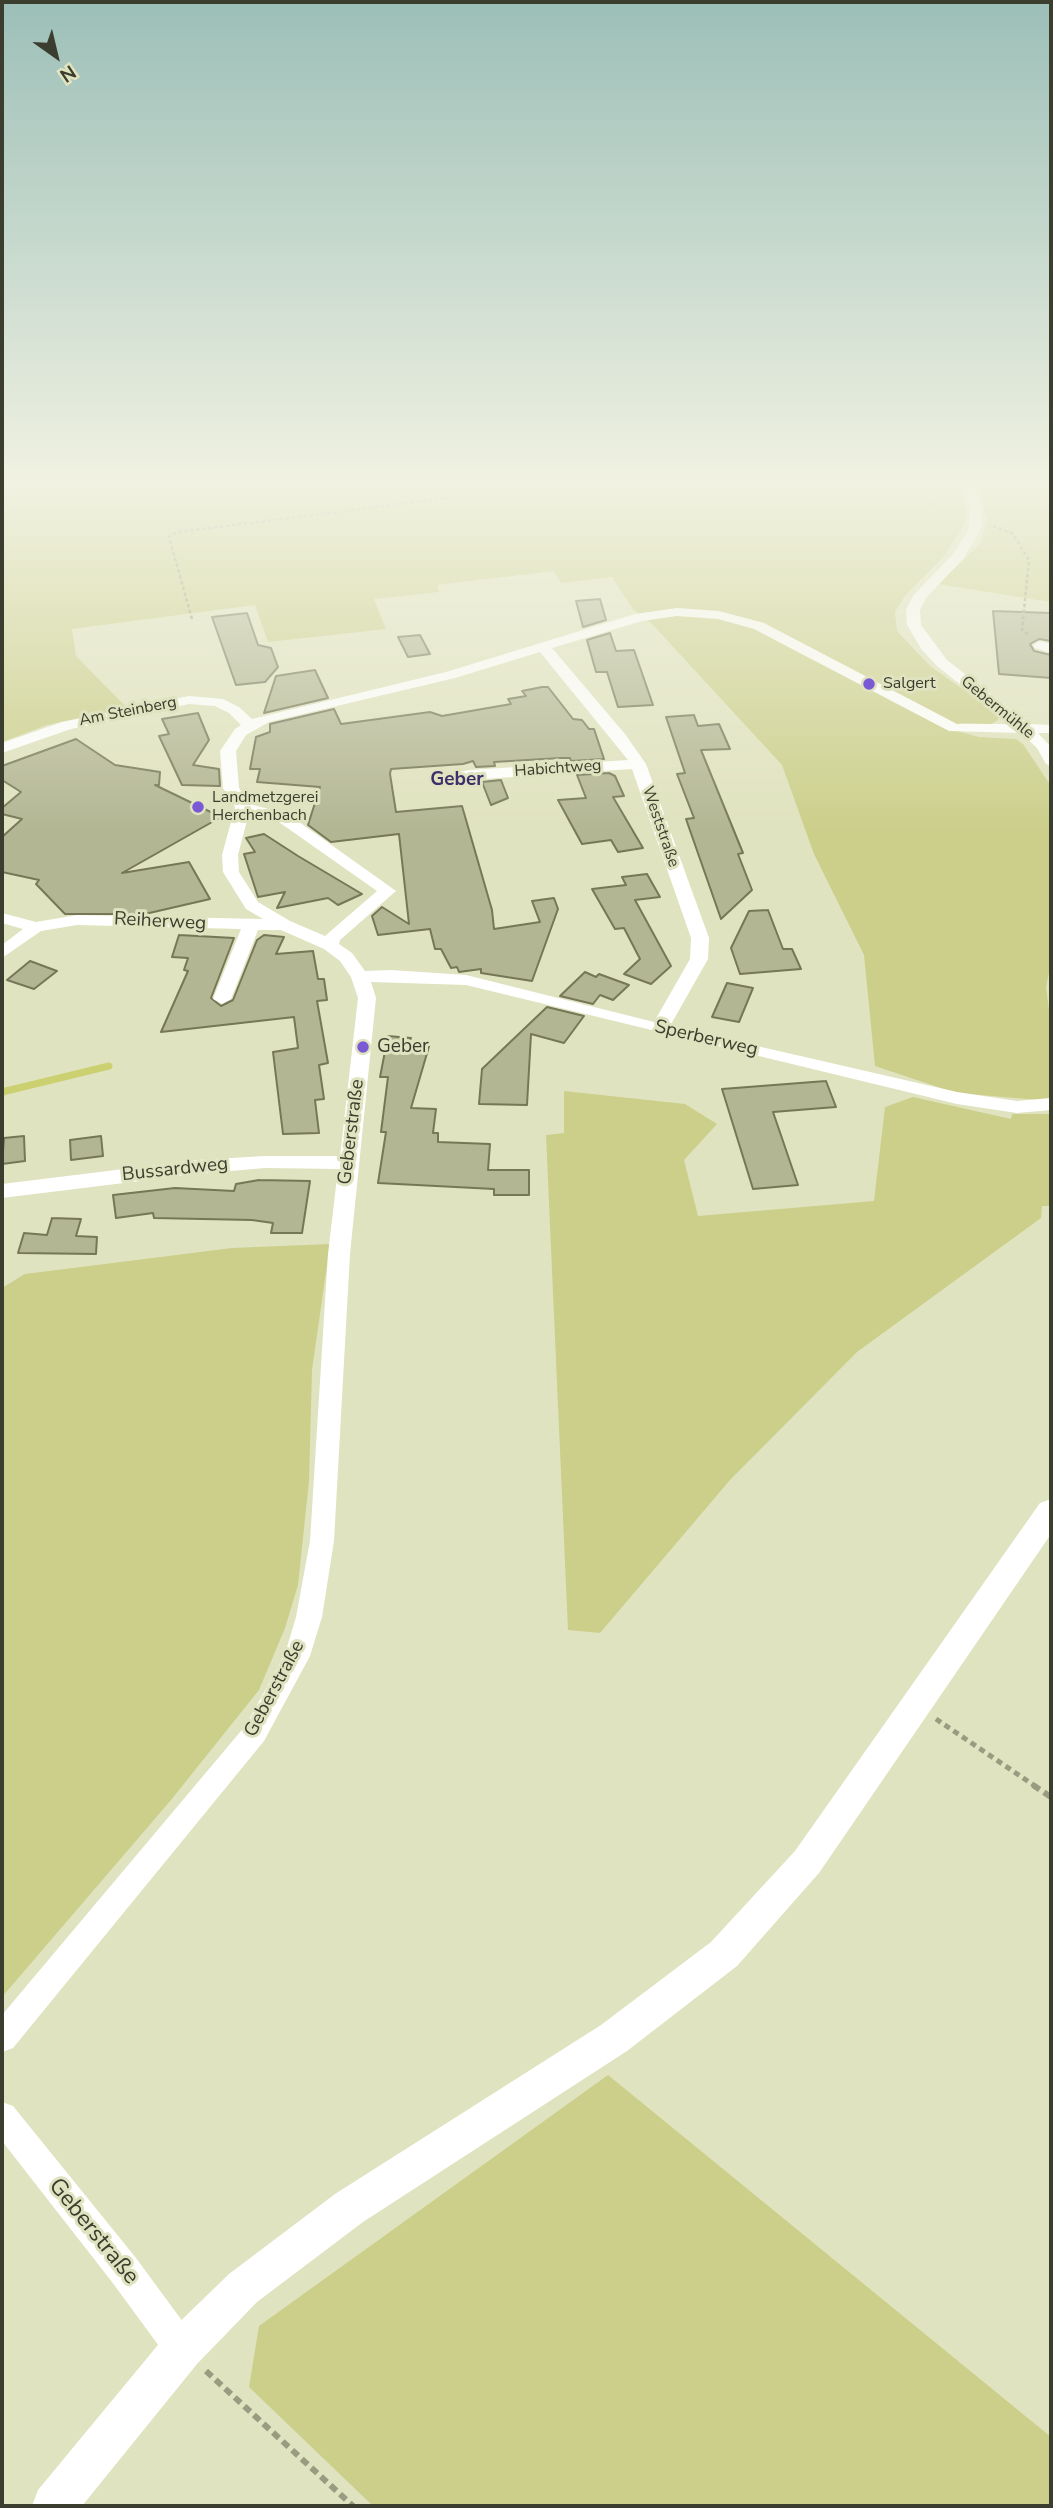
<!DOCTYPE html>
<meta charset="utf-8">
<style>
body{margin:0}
#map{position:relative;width:1053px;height:2508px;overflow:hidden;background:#e0e3bf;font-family:"Nunito Sans",sans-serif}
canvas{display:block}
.frame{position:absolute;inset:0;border:4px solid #3b3d2e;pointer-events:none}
.north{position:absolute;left:21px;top:21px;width:70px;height:70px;-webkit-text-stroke:5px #e0e3bf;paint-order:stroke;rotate:146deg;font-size:19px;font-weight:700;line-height:28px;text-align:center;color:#3b3d2e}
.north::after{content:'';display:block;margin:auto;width:24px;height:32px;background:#3b3d2e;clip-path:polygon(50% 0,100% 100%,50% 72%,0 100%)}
</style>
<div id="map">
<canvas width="1053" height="2508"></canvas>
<div class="frame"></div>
<div class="north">N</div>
</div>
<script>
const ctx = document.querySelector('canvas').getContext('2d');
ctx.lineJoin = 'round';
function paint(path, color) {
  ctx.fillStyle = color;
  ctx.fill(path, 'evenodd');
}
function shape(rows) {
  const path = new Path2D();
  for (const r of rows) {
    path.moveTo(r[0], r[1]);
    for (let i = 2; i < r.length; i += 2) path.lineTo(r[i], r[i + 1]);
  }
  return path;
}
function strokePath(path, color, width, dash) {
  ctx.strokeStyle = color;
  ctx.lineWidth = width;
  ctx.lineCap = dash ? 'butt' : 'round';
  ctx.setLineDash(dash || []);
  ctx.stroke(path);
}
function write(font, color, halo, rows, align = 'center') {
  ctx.font = font + ' "Nunito Sans",sans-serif';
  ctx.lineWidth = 6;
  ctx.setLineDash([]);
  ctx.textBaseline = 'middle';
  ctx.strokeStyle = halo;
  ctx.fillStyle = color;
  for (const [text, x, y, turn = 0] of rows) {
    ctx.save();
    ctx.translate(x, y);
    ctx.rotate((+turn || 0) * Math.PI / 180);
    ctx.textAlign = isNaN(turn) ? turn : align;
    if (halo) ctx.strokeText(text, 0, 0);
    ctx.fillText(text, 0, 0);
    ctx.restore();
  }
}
paint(shape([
 [2,482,954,482,964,495,966,522,944,556,904,597,895,612,897,631,930,666,998,714,998,720,991,724,963,723,943,727,979,737,1016,739,1023,744,1051,786,1051,963,1046,987,1051,1025,1051,1098,1039,1100,956,1093,875,1066,864,955,814,854,782,765,654,626,633,609,612,577,561,583,554,571,437,585,439,592,374,599,386,629,268,642,255,605,72,629,76,656,127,708,47,725,2,742],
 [975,482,1051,482,1051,602,938,584,980,544,987,519],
 [564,1091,685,1104,717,1124,684,1160,698,1216,874,1201,885,1107,913,1097,1011,1119,1012,1114,1051,1114,1051,1206,1042,1206,1041,1218,857,1352,730,1480,600,1633,568,1630,546,1135,564,1133],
 [330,1244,312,1370,309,1481,298,1585,285,1628,259,1690,171,1800,2,1997,2,1288,25,1274,232,1248],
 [608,2075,1051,2437,1051,2506,373,2506,249,2387,259,2326]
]), '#cbcf8a');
strokePath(shape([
 [912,482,932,506,961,523]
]), '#cbd070', 5);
strokePath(shape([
 [2,1092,109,1066]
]), '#cbd070', 7);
const building = shape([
 [600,599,606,620,583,627,576,601,600,599],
 [993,611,1051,613,1051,641,1039,639,1030,644,1034,651,1051,655,1051,678,999,674,993,611],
 [247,613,258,645,271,648,278,667,265,682,236,685,212,617,247,613],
 [610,633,616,651,634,650,653,705,618,707,607,672,596,672,587,640,610,633],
 [420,635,430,654,408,657,398,637,420,635],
 [315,670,328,698,264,713,276,676,315,670],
 [542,687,548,687,573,719,582,720,589,729,594,729,604,759,571,761,570,758,561,758,494,762,495,766,476,767,473,761,463,764,391,769,390,774,396,812,462,806,492,910,494,929,540,922,532,901,554,898,558,909,532,981,481,973,481,969,459,972,457,967,451,968,441,949,435,949,430,929,378,935,372,916,382,907,409,924,399,834,331,842,308,825,320,787,257,782,260,769,250,769,256,737,270,732,270,724,334,709,341,724,430,712,442,716,511,704,508,699,526,696,522,691,542,687],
 [198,713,209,740,193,765,219,769,220,786,182,785,159,736,169,734,162,719,198,713],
 [694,715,698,726,719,724,730,749,701,750,743,853,738,854,752,890,721,919,686,819,694,818,677,774,685,773,666,717,694,715],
 [76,739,115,765,160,772,159,785,155,785,221,817,122,873,189,862,210,899,145,914,65,914,36,884,39,880,2,872,2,837,22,819,2,814,2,808,21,792,2,780,2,766,76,739],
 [609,773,615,776,624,796,613,797,643,848,618,852,611,840,582,844,558,800,586,798,577,775,609,773],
 [501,780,508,798,491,805,482,782,501,780],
 [264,834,298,856,362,894,338,905,328,898,277,908,285,892,258,897,244,854,255,852,246,838,264,834],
 [647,874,660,897,635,900,671,966,651,984,624,974,640,959,624,928,615,929,592,889,626,885,622,877,647,874],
 [768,910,783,949,792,949,801,969,740,974,731,948,749,911,768,910],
 [179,935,234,938,211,998,221,1006,233,1000,257,940,264,935,284,937,276,954,313,951,318,979,324,979,327,1000,317,1001,328,1063,319,1065,324,1099,315,1100,319,1133,283,1134,273,1052,298,1048,294,1017,161,1032,188,971,184,970,188,958,172,957,179,935],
 [30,961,57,971,34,989,7,980,30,961],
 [585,972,596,977,599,974,629,985,613,1000,600,995,593,1004,560,996,585,972],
 [727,983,753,988,739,1022,712,1017,727,983],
 [547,1007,584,1016,564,1043,531,1034,527,1105,479,1104,482,1069,547,1007],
 [388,1036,411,1038,409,1042,430,1043,411,1108,436,1109,433,1133,438,1133,438,1142,490,1144,488,1170,529,1170,529,1195,494,1195,494,1189,378,1183,386,1132,381,1132,388,1077,380,1077,388,1036],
 [826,1081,836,1107,773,1112,798,1185,753,1189,722,1089,826,1081],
 [24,1136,25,1161,2,1164,4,1138,24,1136],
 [101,1136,103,1156,71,1160,70,1140,101,1136],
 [259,1180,310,1181,302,1233,271,1233,273,1223,252,1220,154,1218,153,1213,116,1218,113,1195,175,1188,234,1191,236,1184,259,1180],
 [52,1218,81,1219,76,1236,97,1237,96,1254,18,1253,24,1233,47,1235,52,1218]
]);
paint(building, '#b3b693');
strokePath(building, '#757757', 2);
strokePath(shape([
 [993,526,1013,534,1029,560,1022,630,1029,635],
 [192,619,169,537,177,532,448,498]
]), '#999c81', 2.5, [3.5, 2.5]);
strokePath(shape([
 [936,1719,1035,1786]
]), '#999c81', 5, [6, 4.5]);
strokePath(shape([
 [1033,1785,1051,1797],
 [206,2371,353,2506]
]), '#999c81', 6, [8, 5]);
paint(shape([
 [959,482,971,482,982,505,981,529,963,559,926,598,920,610,921,625,947,660,1029,724,1051,725,1051,733,1038,733,1051,747,1051,766,1046,764,1037,748,1021,733,949,731,754,629,718,619,677,616,642,621,552,648,625,734,646,764,709,938,708,959,670,1026,957,1092,1017,1101,1051,1098,1051,1110,1017,1113,957,1104,466,985,371,982,376,998,350,1254,334,1541,322,1617,310,1656,264,1741,13,2048,2,2052,2,2015,246,1725,285,1654,296,1617,310,1541,328,1254,338,1169,265,1168,197,1174,2,1198,2,1184,197,1160,265,1156,340,1156,358,998,351,977,340,961,324,949,281,930,258,930,231,999,222,1004,213,999,241,929,77,925,41,931,2,958,2,945,23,929,2,923,2,913,36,922,77,915,263,919,246,909,223,872,222,855,235,807,223,788,220,751,235,729,241,725,229,713,215,706,189,704,71,729,2,753,2,743,62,722,189,696,223,699,239,707,252,719,446,672,635,614,677,608,719,611,764,623,957,724,1010,724,937,666,922,650,907,625,906,610,913,596,953,554,969,529,970,505,959,482],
 [540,652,628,760,469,770,431,778,429,781,437,786,469,780,632,769,691,938,690,959,654,1022,466,975,391,970,365,971,352,953,339,944,340,940,396,891,288,814,249,804,239,788,236,751,246,735,269,722,455,678,540,652],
 [249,813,276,820,377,891,325,936,290,921,258,902,239,872,238,855,249,813],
 [1040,641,1051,644,1051,653,1035,648,1033,645,1040,641],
 [2,2102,13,2106,136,2258,194,2337,199,2349,194,2361,182,2366,170,2361,112,2282,2,2141,2,2102]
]), '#fff');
paint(shape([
 [1051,1499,1051,1534,819,1873,737,1966,627,2051,363,2222,257,2302,197,2364,82,2506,32,2506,38,2490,167,2334,229,2274,335,2194,601,2025,711,1942,795,1851,1040,1503,1051,1499]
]), '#fff');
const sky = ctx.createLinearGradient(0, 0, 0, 833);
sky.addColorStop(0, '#9cbfb8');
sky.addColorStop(0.58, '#f1f2e2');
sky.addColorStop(1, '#f1f2e200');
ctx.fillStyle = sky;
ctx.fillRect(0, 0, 1053, 833);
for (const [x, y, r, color] of [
 [869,684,7,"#795ad4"],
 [198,807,7,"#795ad4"],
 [363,1047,7,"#795ad4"]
]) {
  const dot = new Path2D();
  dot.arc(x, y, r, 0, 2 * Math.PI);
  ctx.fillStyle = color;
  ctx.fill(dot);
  strokePath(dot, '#e0e3bf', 2.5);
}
write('16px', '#3b3d2e', '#e0e3bf', [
 ["Salgert",883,684],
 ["Landmetzgerei",212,798],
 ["Herchenbach",212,816]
], 'left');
write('16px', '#3b3d2e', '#e0e3bf', [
 ["Gebermühle",997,708,39],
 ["Am Steinberg",128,712,-11],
 ["Habichtweg",558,769,-4],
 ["Weststraße",660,827,71]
]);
write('bold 19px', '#3d2f6a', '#e0e3bf', [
 ["Geber",457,780]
]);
write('19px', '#3b3d2e', '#e0e3bf', [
 ["Reiherweg",160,922,3],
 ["Sperberweg",706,1039,13],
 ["Geberstraße",352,1132,-83],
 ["Bussardweg",175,1170,-6],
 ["Geberstraße",275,1689,-62]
]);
write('19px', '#3b3d2e', '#e0e3bf', [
 ["Geber",377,1047]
], 'left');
write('23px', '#3b3d2e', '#e0e3bf', [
 ["Geberstraße",93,2232,51]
]);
</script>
